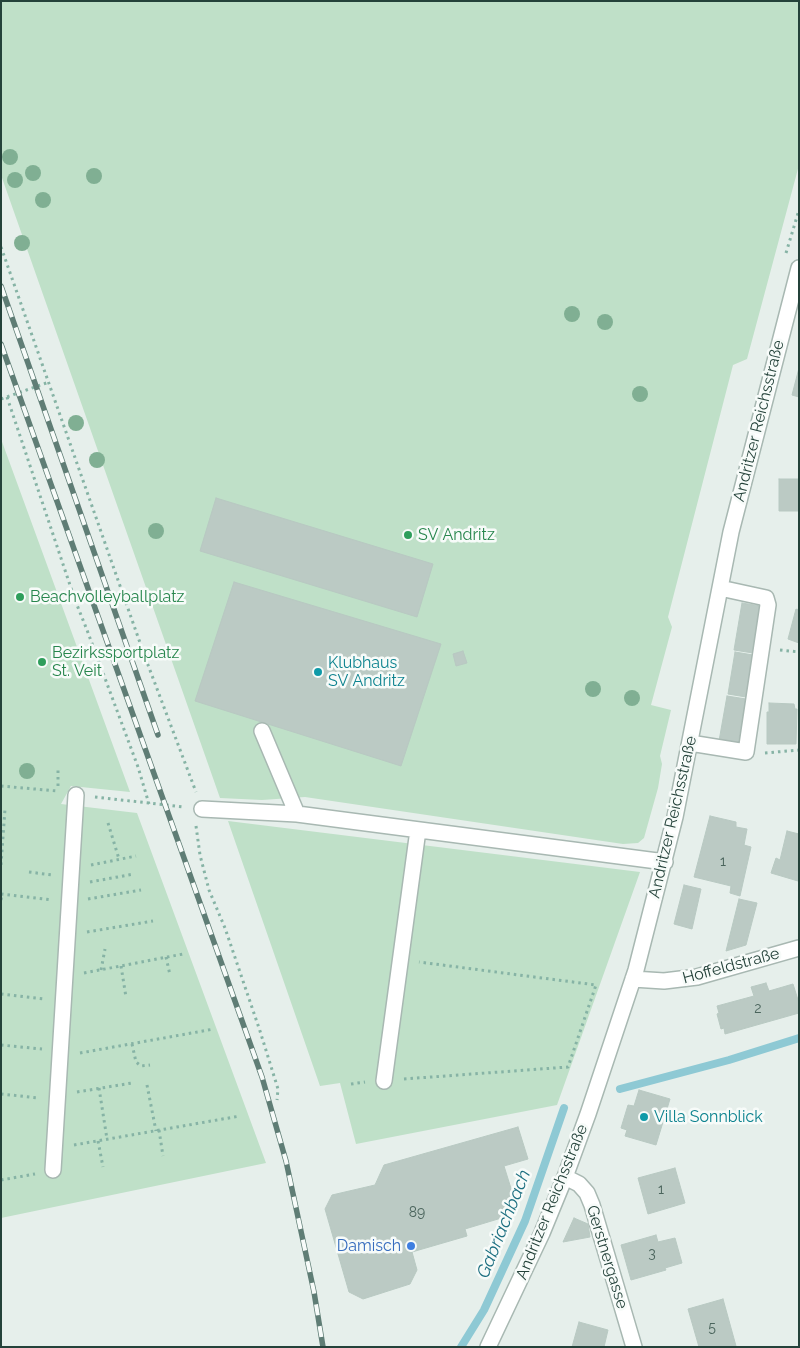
<!DOCTYPE html>
<meta charset="utf-8">
<style>
body{margin:0}
#map{position:relative;width:800px;height:1348px;overflow:hidden;background:#e6efeb;font-family:Raleway,sans-serif}
canvas{display:block}
.frame{position:absolute;inset:0;border:2px solid #24423a;pointer-events:none}
</style>
<div id="map">
<canvas width="800" height="1348"></canvas>
<div class="frame"></div>
</div>
<script>
const ctx = document.querySelector('canvas').getContext('2d');
ctx.lineJoin = 'round';
function paint(path, color) {
  ctx.fillStyle = color;
  ctx.fill(path, 'evenodd');
}
function shape(rows) {
  const path = new Path2D();
  for (const r of rows) {
    path.moveTo(r[0], r[1]);
    for (let i = 2; i < r.length; i += 2) path.lineTo(r[i], r[i + 1]);
  }
  return path;
}
function strokePath(path, color, width, dash) {
  ctx.strokeStyle = color;
  ctx.lineWidth = width;
  ctx.lineCap = dash ? 'butt' : 'round';
  ctx.setLineDash(dash || []);
  ctx.stroke(path);
}
function write(font, color, halo, rows, align = 'center') {
  ctx.font = font + ' Raleway,sans-serif';
  ctx.lineWidth = 5;
  ctx.setLineDash([]);
  ctx.textBaseline = 'middle';
  ctx.strokeStyle = halo;
  ctx.fillStyle = color;
  for (const [text, x, y, turn = 0] of rows) {
    ctx.save();
    ctx.translate(x, y);
    ctx.rotate((+turn || 0) * Math.PI / 180);
    ctx.textAlign = isNaN(turn) ? turn : align;
    if (halo) ctx.strokeText(text, 0, 0);
    ctx.fillText(text, 0, 0);
    ctx.restore();
  }
}
paint(shape([
 [1,1,799,1,799,165,747,359,733,365,668,617,672,627,651,705,671,710,660,756,662,764,658,788,644,838,638,843,623,844,305,797,262,800,220,798,1,175],
 [1,439,130,792,71,786,61,804,137,813,266,1163,1,1218],
 [228,821,640,872,557,1105,356,1144,340,1083,320,1086]
]), '#bfe0c8');
strokePath(shape([
 [620,1089,729,1060,799,1038],
 [461,1347,484,1310,525,1221,564,1108]
]), '#8ec9d4', 8);
const building = shape([
 [799,368,799,397,792,395,799,368],
 [779,479,799,479,799,511,779,511,779,479],
 [216,498,433,564,417,617,200,551,216,498],
 [234,582,441,644,401,766,195,701,234,582],
 [742,603,760,606,753,653,734,650,742,603],
 [799,606,799,643,788,639,796,609,798,610,799,606],
 [463,651,467,663,456,666,453,654,463,651],
 [735,652,753,655,746,697,728,694,735,652],
 [727,696,746,699,738,744,719,741,727,696],
 [769,703,794,704,795,709,797,709,796,744,767,744,767,712,769,712,769,703],
 [710,816,736,822,736,827,747,829,744,845,751,847,740,896,730,893,731,886,694,877,710,816],
 [787,831,799,834,798,881,771,873,776,858,780,860,787,831],
 [684,885,701,889,692,929,674,924,684,885],
 [739,899,757,903,746,945,726,951,739,899],
 [766,983,769,991,793,984,799,1003,799,1013,725,1034,724,1028,721,1029,717,1014,719,1013,717,1006,754,996,751,987,766,983],
 [639,1090,670,1099,656,1145,625,1136,627,1130,621,1128,628,1105,634,1106,639,1090],
 [518,1127,528,1159,504,1166,514,1198,504,1201,508,1216,465,1229,467,1236,412,1252,417,1270,410,1284,363,1299,349,1292,325,1209,332,1195,375,1185,384,1165,518,1127],
 [675,1168,685,1203,648,1214,638,1178,675,1168],
 [574,1218,588,1224,590,1237,563,1242,574,1218],
 [656,1235,658,1242,675,1238,682,1263,665,1268,666,1270,631,1280,621,1245,656,1235],
 [723,1299,736,1346,699,1347,688,1309,723,1299],
 [579,1322,608,1330,604,1347,572,1347,579,1322]
]);
paint(building, '#bbcac4');
strokePath(building, '#b8c9c2', 1);
const minor = shape([
 [262,731,297,814],
 [690,743,746,752,768,605,766,598,720,588],
 [202,809,297,814,665,862],
 [633,979,664,981,697,977,799,948],
 [384,1081,418,830],
 [53,1170,76,795],
 [565,1177,579,1184,587,1193,592,1205,634,1347],
 [488,1347,542,1233,565,1177,588,1114,636,970,675,817,731,532,799,268]
]);
strokePath(minor, '#a8b8b2', 18);
strokePath(shape([
 [1,247,145,657,196,792],
 [786,253,799,210],
 [7,397,75,600,87,630,138,767,149,804],
 [1,399,49,382],
 [780,650,799,652],
 [765,753,799,750],
 [1,786,57,791],
 [58,786,58,769],
 [95,797,184,807],
 [108,823,119,859],
 [196,826,200,855,209,890,225,928,260,1031,278,1089,277,1100],
 [1,865,5,809],
 [91,865,136,856],
 [29,872,52,875],
 [90,882,134,874],
 [1,894,52,900],
 [88,899,141,890],
 [1,900,2,894],
 [87,932,153,921],
 [166,957,170,975],
 [121,966,126,997],
 [101,970,105,949],
 [84,973,183,954],
 [1,994,45,999],
 [132,1044,136,1062,141,1066,150,1065],
 [1,1045,42,1049],
 [80,1053,214,1029],
 [404,1079,568,1067,596,985,419,962],
 [351,1084,365,1082],
 [147,1085,156,1131],
 [99,1088,107,1139],
 [77,1092,132,1083],
 [1,1094,39,1098],
 [159,1130,163,1156],
 [98,1141,103,1167],
 [74,1145,240,1116],
 [1,1180,35,1174]
]), '#86b3a5', 3, [2.5, 4]);
strokePath(minor, '#fff', 15);
const rail = shape([
 [1,286,158,735],
 [1,344,262,1077,286,1161,314,1292,323,1347]
]);
strokePath(rail, '#5f7d75', 5.5);
strokePath(rail, '#f7fbf9', 4, [11]);
ctx.fillStyle = '#80af93';
for (const [x, y] of [
 [10,157],
 [33,173],
 [94,176],
 [15,180],
 [43,200],
 [22,243],
 [572,314],
 [605,322],
 [640,394],
 [76,423],
 [97,460],
 [156,531],
 [593,689],
 [632,698],
 [27,771]
]) {
  ctx.beginPath();
  ctx.arc(x, y, 8, 0, 2 * Math.PI);
  ctx.fill();
}
for (const [x, y, r, color] of [
 [408,535,5,"#2e9e5b"],
 [20,597,5,"#2e9e5b"],
 [42,662,5,"#2e9e5b"],
 [318,672,5,"#0f9aa8"],
 [644,1117,5,"#0f9aa8"],
 [411,1246,5,"#3f7fe0"]
]) {
  const dot = new Path2D();
  dot.arc(x, y, r, 0, 2 * Math.PI);
  ctx.fillStyle = color;
  ctx.fill(dot);
  strokePath(dot, '#f7fbf9', 2);
}
write('14px', '#4a645c', null, [
 ["1",723,862],
 ["2",758,1009],
 ["1",661,1190],
 ["89",417,1213],
 ["3",652,1254],
 ["5",712,1328]
]);
write('16px', '#24423a', '#f7fbf9', [
 ["Andritzer Reichsstraße",759,421,-76],
 ["Andritzer Reichsstraße",673,817,-77],
 ["Hoffeldstraße",731,966,-15],
 ["Andritzer Reichsstraße",552,1202,-68],
 ["Gerstnergasse",607,1257,73]
]);
write('16px', '#27864d', '#f7fbf9', [
 ["SV Andritz",418,535],
 ["Beachvolleyballplatz",30,597],
 ["Bezirkssportplatz",52,653],
 ["St. Veit",52,671]
], 'left');
write('16px', '#0d838f', '#f7fbf9', [
 ["Klubhaus",328,663],
 ["SV Andritz",328,681],
 ["Villa Sonnblick",654,1117]
], 'left');
write('16px', '#366cbe', '#f7fbf9', [
 ["Damisch",401,1246]
], 'right');
write('italic 18px', '#1c6f80', '#f7fbf9', [
 ["Gabriachbach",504,1224,-68]
]);
</script>
